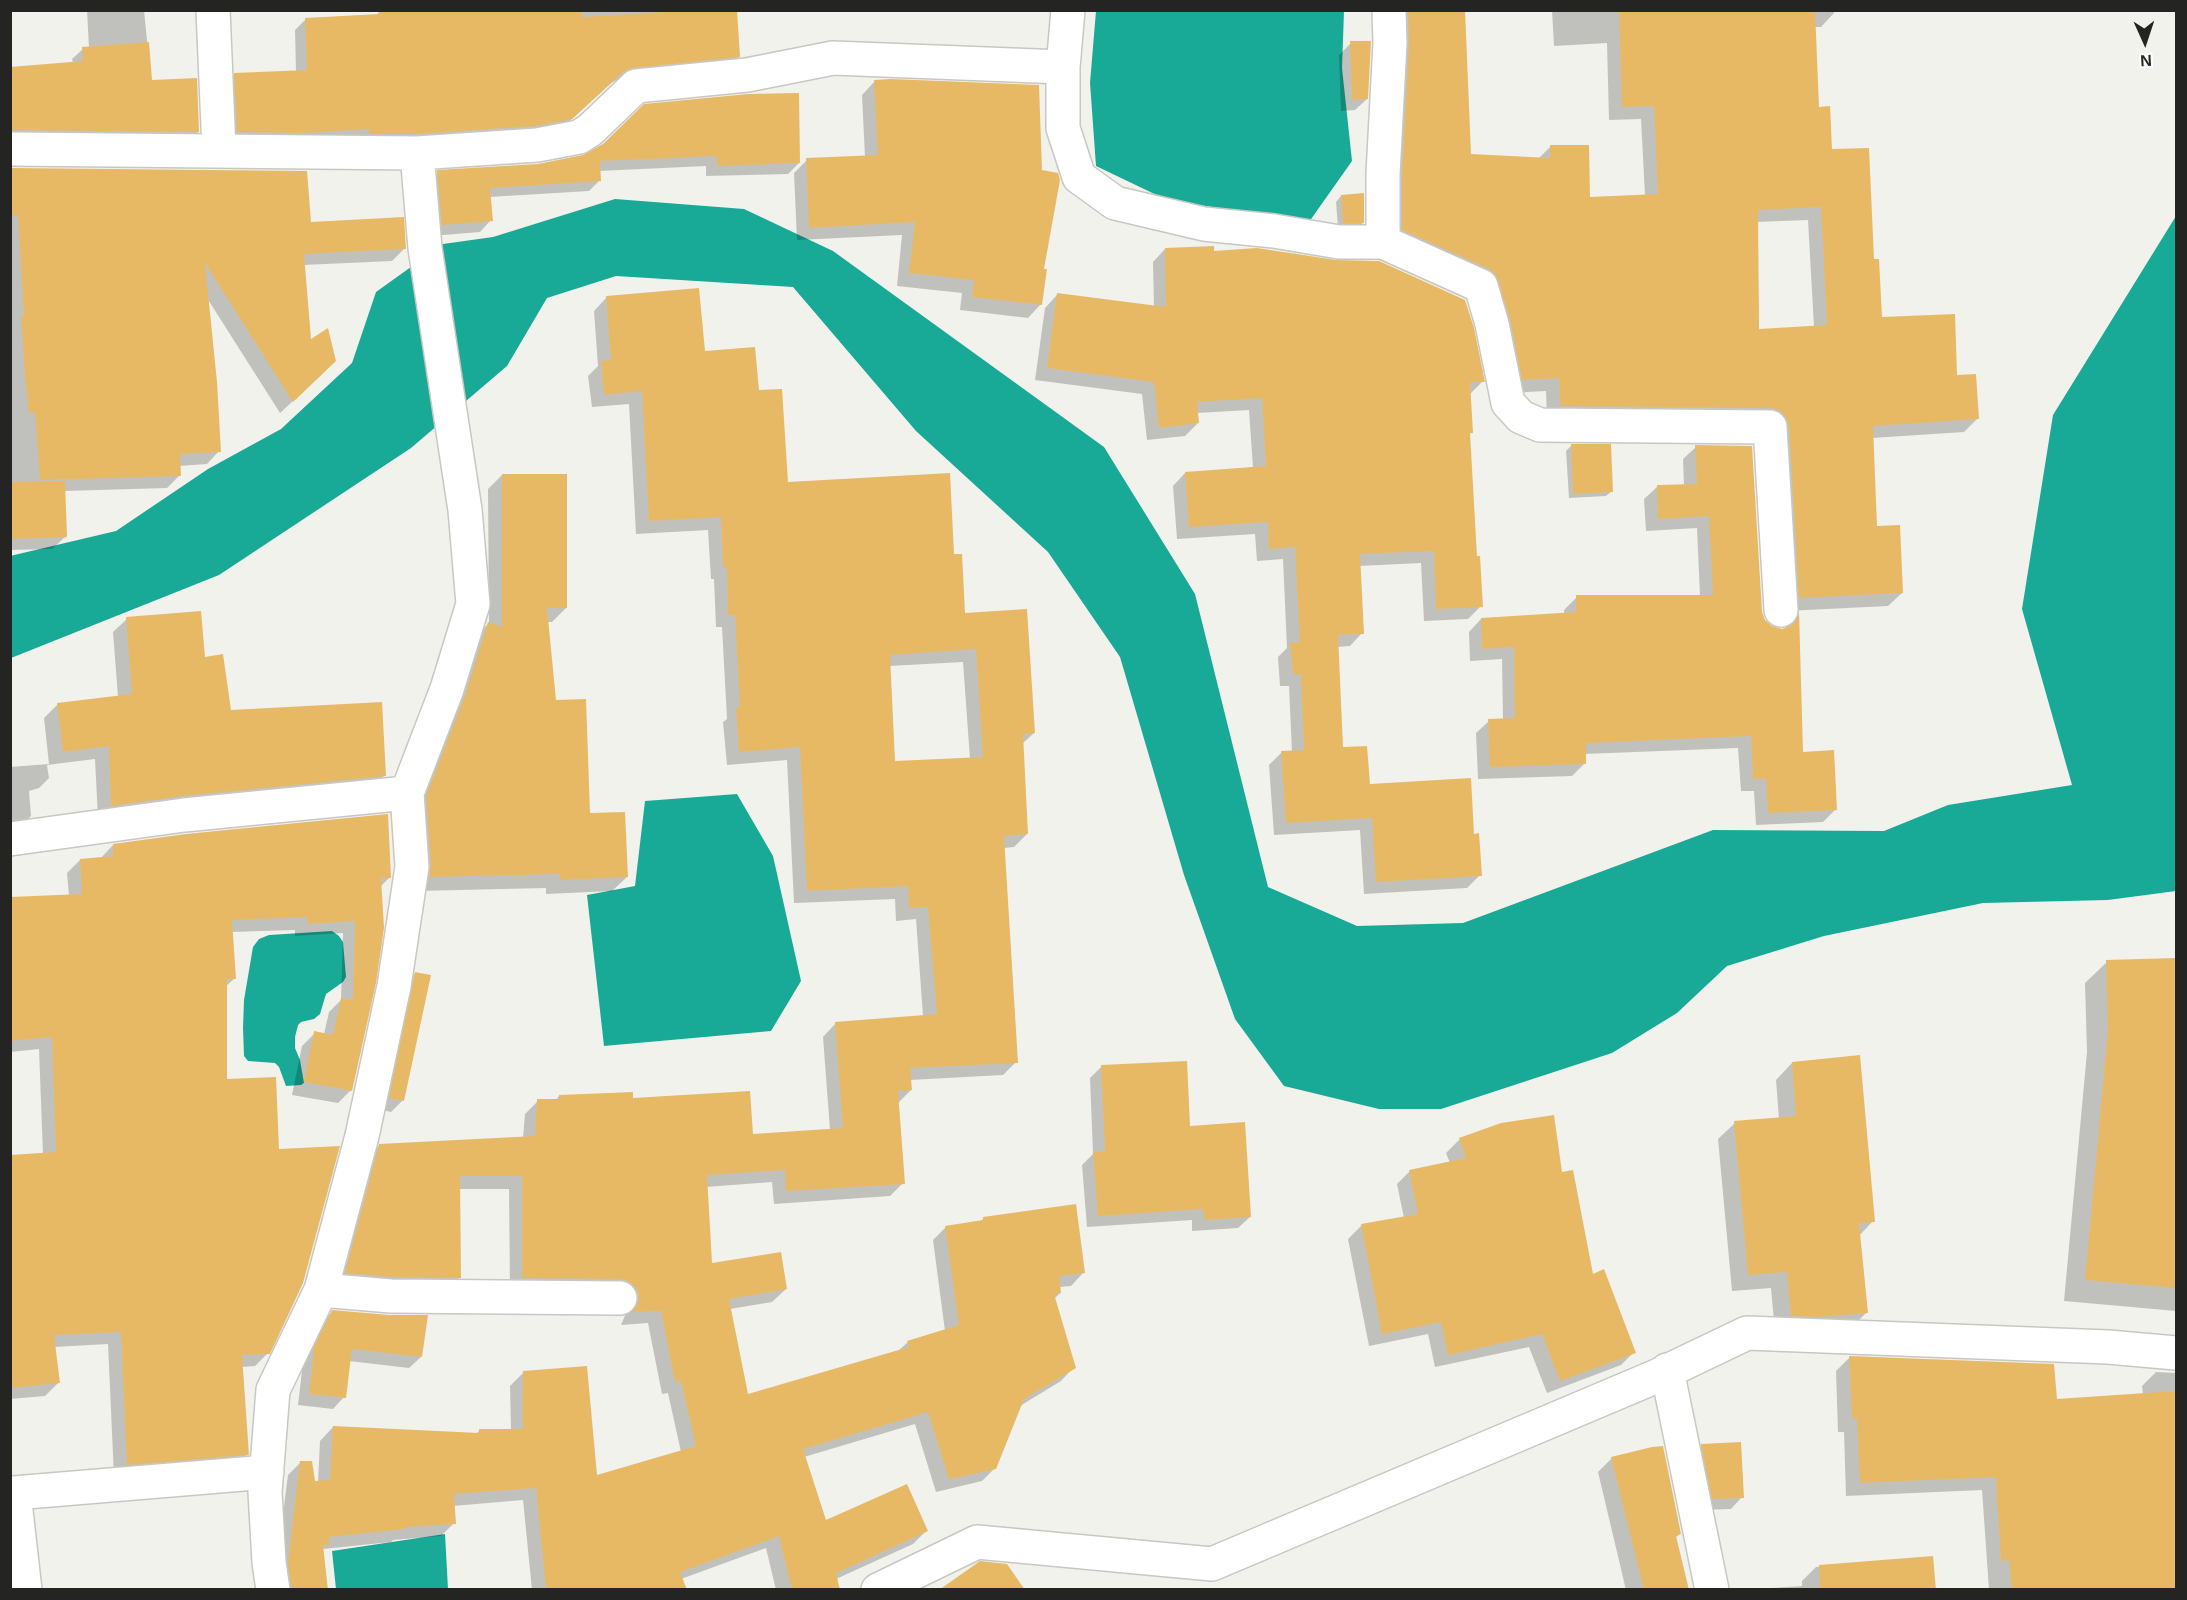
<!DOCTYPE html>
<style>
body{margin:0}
#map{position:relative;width:2187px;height:1600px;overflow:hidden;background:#f1f2ec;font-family:Helvetica,sans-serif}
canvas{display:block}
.frame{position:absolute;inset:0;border:12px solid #242422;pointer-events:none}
.north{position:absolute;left:2115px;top:12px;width:60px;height:60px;-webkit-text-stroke:4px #fff;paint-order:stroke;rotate:177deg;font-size:16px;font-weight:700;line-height:24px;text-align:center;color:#242422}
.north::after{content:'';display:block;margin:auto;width:21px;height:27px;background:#242422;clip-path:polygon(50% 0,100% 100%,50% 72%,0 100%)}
</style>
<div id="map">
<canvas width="2187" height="1600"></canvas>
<div class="frame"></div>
<div class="north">N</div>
</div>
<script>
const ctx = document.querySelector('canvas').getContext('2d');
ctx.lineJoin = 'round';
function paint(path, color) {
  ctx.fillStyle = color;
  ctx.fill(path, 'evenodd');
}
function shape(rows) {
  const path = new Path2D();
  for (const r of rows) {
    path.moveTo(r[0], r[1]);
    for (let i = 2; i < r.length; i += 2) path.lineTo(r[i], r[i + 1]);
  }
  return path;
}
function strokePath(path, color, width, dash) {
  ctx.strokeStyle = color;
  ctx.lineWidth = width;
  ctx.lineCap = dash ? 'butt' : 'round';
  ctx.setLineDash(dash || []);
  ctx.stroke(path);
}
paint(shape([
 [1096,11,1344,11,1342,68,1352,161,1309,222,1167,200,1096,166,1090,83],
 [615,199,744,209,833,251,1104,447,1195,594,1268,887,1357,926,1463,923,1713,830,1884,831,1948,805,2072,785,2022,609,2053,415,2176,216,2176,891,2108,900,1983,903,1824,936,1727,966,1677,1013,1612,1053,1441,1109,1379,1109,1284,1086,1235,1019,1184,875,1120,657,1048,552,916,431,793,287,616,276,547,298,507,366,411,448,219,575,11,658,10,556,116,531,208,469,281,429,352,363,376,292,443,244,493,237],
 [737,794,773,856,801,981,771,1031,604,1046,587,895,635,886,645,801],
 [332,931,339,936,343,942,346,977,343,982,326,994,320,1014,314,1019,301,1022,298,1025,295,1037,295,1048,300,1060,304,1083,301,1085,286,1086,279,1067,275,1063,248,1061,244,1056,243,1028,244,1000,253,947,259,939,269,935],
 [445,1534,448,1589,336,1589,332,1551]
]), '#19aa97');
paint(shape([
 [87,10,144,10,151,81,198,132,188,142,10,140,10,68,73,63,72,59,83,49,89,48],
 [398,10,712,10,739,56,728,67,621,78,611,83,560,130,523,137,227,143,224,85,235,74,296,72,295,30,306,19,376,16,380,11],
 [1390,10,1464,10,1469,155,1538,159,1551,146,1588,198,1645,196,1641,119,1609,120,1607,43,1554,46,1552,10,1834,10,1834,13,1821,27,1814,27,1818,108,1831,151,1872,261,1880,319,1956,377,1977,419,1964,432,1872,438,1876,528,1902,593,1888,606,1786,611,1776,440,1547,419,1546,391,1509,393,1486,294,1389,243],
 [1808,220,1814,327,1758,331,1756,222],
 [1351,43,1367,99,1355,110,1341,111,1339,55],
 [875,81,1043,270,1041,304,1028,318,960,310,962,293,897,286,902,235,797,240,794,173,807,160,865,157,862,95],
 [604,145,799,163,788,174,706,176,706,166,599,171,600,180,589,191,489,197,491,220,480,232,431,236,427,183,438,172,538,165,583,157],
 [10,169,310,223,405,248,392,261,303,265,310,341,322,374,280,413,207,298,219,451,207,464,179,466,179,476,167,488,64,491,65,537,52,549,10,550],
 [1341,196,1363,223,1357,228,1338,228,1336,202],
 [1165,249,1213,252,1483,381,1469,395,1472,432,1469,435,1475,557,1481,606,1468,619,1424,621,1421,563,1359,566,1362,633,1350,646,1337,647,1341,749,1368,785,1472,835,1480,875,1467,888,1364,894,1360,830,1274,835,1269,765,1281,753,1292,752,1289,686,1280,686,1278,657,1287,648,1283,559,1257,561,1255,534,1177,539,1173,486,1185,473,1253,468,1249,410,1197,413,1198,423,1185,436,1147,440,1142,394,1035,380,1045,308,1057,295,1154,307,1153,262],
 [607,297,703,353,757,392,787,484,953,556,963,614,1034,733,1022,744,1027,834,1014,847,1004,848,1016,1062,1003,1075,910,1080,911,1090,898,1103,903,1183,890,1196,774,1204,772,1182,706,1187,710,1265,786,1289,772,1302,730,1309,747,1396,898,1351,908,1342,945,1331,933,1240,946,1227,980,1222,984,1218,1084,1272,1071,1286,1059,1287,1060,1293,1054,1299,1074,1367,1061,1381,1020,1406,995,1468,982,1481,936,1492,915,1424,804,1457,825,1522,926,1531,913,1544,836,1579,833,1590,776,1590,766,1548,681,1579,679,1590,532,1590,523,1500,453,1506,454,1523,441,1536,393,1540,391,1542,323,1549,327,1590,277,1590,275,1576,288,1475,301,1462,314,1483,318,1483,320,1441,333,1427,476,1434,479,1431,511,1430,510,1386,524,1372,596,1477,681,1452,668,1393,662,1394,648,1323,621,1325,626,1313,624,1303,510,1291,509,1189,459,1189,460,1277,447,1290,333,1286,367,1159,380,1145,523,1138,525,1114,538,1101,556,1100,559,1096,632,1100,751,1135,830,1130,823,1037,836,1023,923,1016,916,919,896,921,895,899,794,903,787,760,727,765,723,722,727,719,722,627,716,627,714,579,711,579,708,530,636,534,629,404,592,407,588,376,598,366,594,311],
 [963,662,970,759,893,763,889,666],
 [1571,446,1612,491,1606,496,1569,498,1566,451],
 [1696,447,1764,621,1771,628,1782,630,1786,629,1787,625,1798,614,1802,753,1836,809,1823,822,1756,825,1754,791,1741,791,1738,748,1584,754,1585,763,1572,776,1478,779,1476,733,1489,721,1503,720,1502,659,1470,661,1469,632,1481,619,1564,614,1564,610,1577,597,1700,596,1697,528,1646,531,1644,499,1657,487,1684,486,1683,459],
 [502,475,566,608,552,622,547,622,555,702,588,815,627,877,612,891,546,894,546,888,416,891,412,811,474,638,489,623,488,489],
 [127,619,203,658,230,712,384,776,370,790,98,819,95,759,47,765,49,778,39,788,29,791,31,816,20,827,10,828,10,767,49,764,44,718,58,704,118,697,113,632],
 [113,845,390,877,380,887,351,1090,338,1103,292,1095,302,1046,315,1033,324,1034,329,1012,341,1000,343,933,295,936,295,930,231,932,235,978,225,987,225,1080,268,1353,255,1366,241,1367,247,1454,234,1467,114,1477,108,1344,54,1347,58,1383,45,1396,10,1399,10,1157,43,1155,39,1049,10,1052,10,898,69,896,67,873,80,860,100,859],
 [2176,959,2176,1370,2174,1370,2176,1311,2064,1301,2087,1052,2085,983,2107,962],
 [416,973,403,1100,391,1112,378,1109,404,985],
 [1792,1063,1873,1221,1859,1236,1867,1312,1850,1329,1775,1332,1771,1288,1732,1291,1718,1139,1735,1123,1779,1119,1776,1080],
 [1101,1067,1189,1128,1250,1217,1238,1228,1192,1231,1192,1220,1087,1227,1082,1165,1093,1154,1090,1078],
 [1502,1124,1561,1174,1592,1276,1634,1352,1621,1365,1547,1393,1529,1347,1435,1367,1428,1334,1369,1346,1348,1239,1361,1226,1404,1218,1397,1184,1410,1171,1450,1163,1446,1153,1459,1140],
 [333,1311,421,1357,409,1368,349,1361,344,1397,333,1409,298,1405,303,1362,321,1323],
 [1850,1357,2055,1400,2143,1395,2142,1386,2156,1372,2176,1373,2176,1590,1989,1590,1982,1490,1846,1496,1844,1432,1838,1432,1836,1371],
 [1702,1445,1742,1497,1731,1509,1701,1510,1690,1457],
 [1612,1458,1680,1534,1675,1538,1688,1590,1626,1590,1598,1472],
 [1931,1557,1934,1590,1743,1590,1802,1586,1802,1581,1816,1567]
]), '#0003');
paint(shape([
 [379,10,582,10,582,17,699,10,737,10,740,57,633,68,623,72,572,119,535,126,416,134,369,134,369,129,304,133,237,132,234,73,307,70,305,18,379,14],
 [1408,10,1465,10,1471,154,1550,158,1550,145,1589,145,1590,197,1658,194,1654,106,1622,107,1619,10,1815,10,1819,107,1830,106,1832,149,1869,148,1874,259,1879,259,1882,317,1955,314,1957,375,1976,374,1979,419,1873,426,1877,526,1900,525,1903,593,1799,598,1789,426,1786,417,1779,410,1770,408,1560,406,1559,378,1522,380,1510,319,1495,274,1489,269,1402,230,1402,174,1409,44],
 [1821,207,1827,325,1759,329,1758,210],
 [1350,41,1371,41,1368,99,1352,100],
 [149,42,152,80,197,78,199,132,10,130,10,67,83,61,82,47],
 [891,79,1039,85,1042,170,1058,173,1060,180,1044,269,1047,269,1042,305,972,297,974,280,909,273,915,222,809,228,806,158,878,155,874,80],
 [799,93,800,163,717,166,717,156,600,161,601,181,490,188,493,221,442,225,437,170,538,164,583,155,603,144,644,104,748,94],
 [10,168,307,171,311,222,404,217,406,249,304,254,311,339,328,328,336,361,293,402,205,263,217,382,221,452,180,454,181,476,40,480,35,412,29,413,25,376,21,315,24,315,18,215,10,216],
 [1364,193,1364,223,1343,223,1341,195],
 [1214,246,1214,251,1257,248,1336,260,1379,261,1465,300,1474,328,1485,382,1470,382,1473,433,1470,433,1477,556,1480,556,1483,607,1436,609,1434,551,1360,554,1364,634,1338,635,1343,747,1367,746,1370,784,1471,778,1474,834,1479,833,1482,876,1376,882,1372,818,1286,823,1281,751,1304,750,1301,674,1293,674,1290,643,1300,642,1295,547,1269,549,1268,522,1189,527,1185,472,1266,466,1262,398,1197,402,1199,423,1159,428,1154,382,1047,368,1057,293,1166,307,1165,248],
 [699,288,705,351,755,347,759,390,782,389,788,482,950,473,954,554,962,554,965,613,1027,609,1035,733,1023,734,1028,834,1004,836,1018,1063,910,1068,912,1090,898,1091,905,1184,786,1191,785,1170,707,1175,712,1263,781,1252,787,1289,729,1299,748,1394,909,1347,907,1341,959,1325,945,1226,983,1220,983,1217,1076,1204,1085,1273,1059,1276,1061,1293,1054,1294,1076,1368,1024,1399,996,1469,949,1479,928,1412,803,1449,826,1520,907,1484,928,1531,836,1573,840,1590,792,1590,779,1536,680,1572,687,1590,546,1590,536,1488,454,1494,456,1524,405,1527,406,1529,329,1537,329,1545,323,1545,328,1590,291,1590,288,1562,300,1461,312,1461,315,1481,330,1480,333,1426,479,1433,479,1429,523,1429,523,1371,587,1366,597,1475,696,1446,681,1381,675,1382,661,1311,631,1312,636,1307,639,1299,637,1289,630,1282,621,1279,522,1278,522,1176,460,1176,461,1278,392,1277,345,1273,379,1144,535,1136,537,1099,559,1099,559,1095,633,1092,633,1098,750,1091,753,1134,843,1128,835,1022,937,1014,928,907,909,908,908,886,807,891,800,747,739,752,736,708,740,707,735,615,728,615,727,567,723,567,721,517,649,521,642,391,604,395,601,361,611,360,606,296],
 [976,649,983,757,895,761,890,655],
 [1571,444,1611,444,1613,492,1573,494],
 [1695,445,1752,446,1762,612,1765,620,1772,626,1782,629,1792,625,1797,619,1799,611,1803,752,1834,750,1837,810,1768,813,1766,779,1753,779,1751,736,1586,743,1586,764,1490,767,1488,719,1515,718,1514,647,1482,649,1481,618,1576,612,1576,595,1713,595,1709,516,1658,519,1657,485,1697,484],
 [502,474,567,474,567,608,547,608,556,700,586,699,590,813,625,812,628,877,560,880,560,874,429,877,431,866,426,796,465,696,488,622,502,627],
 [65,481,67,537,10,539,10,482],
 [201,611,205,657,223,654,231,710,382,702,386,776,182,796,111,806,109,746,63,752,57,703,132,694,126,617],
 [388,814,391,878,381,878,384,928,376,983,352,1091,304,1082,314,1031,333,1035,341,998,353,1000,355,921,308,924,307,917,232,920,236,979,227,979,227,1079,276,1077,279,1149,340,1146,303,1283,270,1354,242,1355,249,1455,127,1465,121,1332,54,1335,60,1383,10,1388,10,1155,56,1152,52,1037,10,1041,10,897,82,894,80,859,113,856,113,844,186,834],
 [2176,958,2176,1288,2085,1280,2108,1030,2106,960],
 [415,972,431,975,404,1101,389,1098],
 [1860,1055,1875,1222,1859,1223,1868,1313,1819,1317,1791,1316,1787,1272,1748,1275,1734,1121,1796,1116,1792,1062],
 [1187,1061,1190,1126,1245,1122,1251,1217,1204,1220,1203,1209,1098,1216,1093,1152,1105,1151,1101,1065],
 [1554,1115,1562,1172,1573,1170,1593,1274,1604,1269,1636,1353,1560,1381,1542,1334,1448,1355,1441,1322,1382,1334,1361,1224,1418,1214,1409,1170,1466,1158,1459,1138,1501,1123],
 [332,1310,389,1315,428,1315,422,1357,352,1349,346,1398,309,1394,314,1351,312,1351],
 [1849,1356,2054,1364,2057,1399,2176,1391,2176,1590,2012,1590,2009,1560,2001,1561,1996,1477,1860,1483,1857,1418,1852,1418],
 [1741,1442,1744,1498,1712,1499,1701,1444],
 [1663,1446,1681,1534,1676,1536,1689,1590,1644,1590,1611,1457,1652,1447],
 [1933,1556,1936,1590,1820,1590,1819,1565],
 [980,1561,1007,1564,1025,1590,939,1590]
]), '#e7b965');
const minor = shape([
 [213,10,219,150],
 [1068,10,1063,67,1063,128,1079,177,1115,203,1204,224,1274,231,1339,242,1383,242,1481,286,1492,324,1508,403,1521,417,1540,425,1770,427,1781,610],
 [10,149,417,153,537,145,579,137,590,130,636,86,747,75,833,58,1063,67],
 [1383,242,1383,174,1390,43,1389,10],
 [10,839,184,815,407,793],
 [321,1290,391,1296,620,1298],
 [1667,1370,1712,1590],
 [25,1590,14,1493,267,1472],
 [273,1590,269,1562,265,1492,273,1390,321,1290,362,1136,394,986,412,867,407,793,447,689,473,604,465,510,425,248,417,153],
 [878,1590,977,1542,1212,1564,1657,1376,1747,1333,2108,1347,2176,1353]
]);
strokePath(minor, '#c7c8c2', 36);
strokePath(minor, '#fff', 33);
</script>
